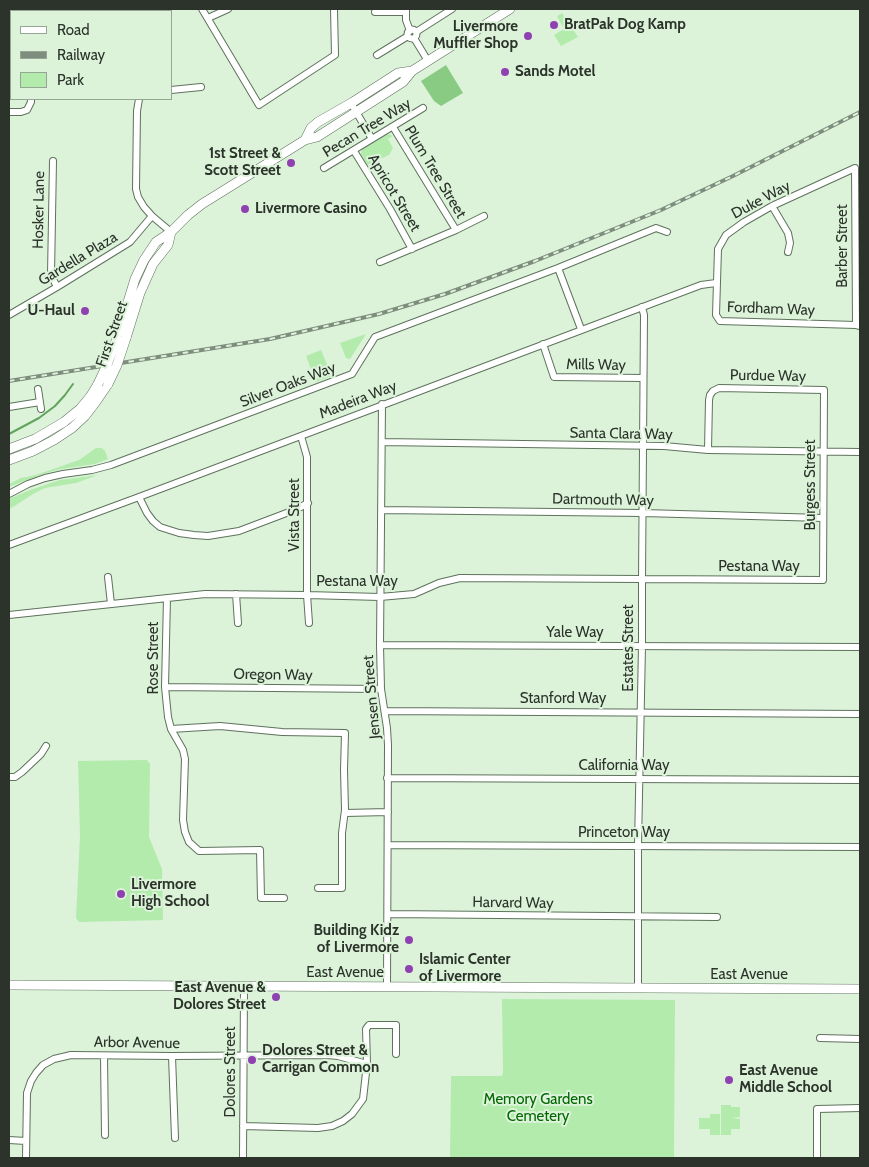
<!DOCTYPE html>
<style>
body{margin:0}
#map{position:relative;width:869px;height:1167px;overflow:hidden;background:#dcf3da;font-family:Cabin,sans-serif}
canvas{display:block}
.frame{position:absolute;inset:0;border:10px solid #2b332a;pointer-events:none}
.legend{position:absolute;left:10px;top:10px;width:162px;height:90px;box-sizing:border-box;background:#dcf3da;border:1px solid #95a694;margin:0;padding:6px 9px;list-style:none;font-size:15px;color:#2b332a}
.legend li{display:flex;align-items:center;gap:10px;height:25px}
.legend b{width:25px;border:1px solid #95a694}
</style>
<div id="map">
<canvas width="869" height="1167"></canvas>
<div class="frame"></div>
<ul class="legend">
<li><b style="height:6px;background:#fff"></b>Road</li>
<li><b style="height:6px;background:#7e8d7d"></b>Railway</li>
<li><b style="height:14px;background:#b2ebac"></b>Park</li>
</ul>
</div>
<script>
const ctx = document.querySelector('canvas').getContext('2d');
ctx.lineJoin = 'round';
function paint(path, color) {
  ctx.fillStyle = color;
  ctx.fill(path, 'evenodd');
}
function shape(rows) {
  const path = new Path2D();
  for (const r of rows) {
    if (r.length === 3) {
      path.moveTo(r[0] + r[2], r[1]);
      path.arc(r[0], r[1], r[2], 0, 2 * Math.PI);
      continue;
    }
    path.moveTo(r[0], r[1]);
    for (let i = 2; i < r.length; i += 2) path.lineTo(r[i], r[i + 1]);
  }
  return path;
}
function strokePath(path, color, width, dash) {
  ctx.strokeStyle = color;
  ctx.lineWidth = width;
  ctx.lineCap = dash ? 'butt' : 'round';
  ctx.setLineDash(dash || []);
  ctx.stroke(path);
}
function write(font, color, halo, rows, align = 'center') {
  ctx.font = font + ' Cabin,sans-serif';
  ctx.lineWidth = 4;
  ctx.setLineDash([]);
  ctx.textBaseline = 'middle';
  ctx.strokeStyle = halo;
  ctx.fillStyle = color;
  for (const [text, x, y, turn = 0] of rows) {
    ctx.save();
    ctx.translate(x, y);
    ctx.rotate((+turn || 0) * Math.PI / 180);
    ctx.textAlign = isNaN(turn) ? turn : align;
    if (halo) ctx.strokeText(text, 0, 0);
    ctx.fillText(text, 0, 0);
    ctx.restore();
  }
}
paint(shape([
 [562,13,578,37,561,46,554,35,564,29,557,16],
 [388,134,393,136,388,139,393,148,389,155,367,165,361,154,362,149],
 [366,334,350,359,346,358,340,343],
 [321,350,332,376,316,382,306,356],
 [96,448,102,448,105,451,108,459,95,464,61,469,46,473,9,487,9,484,21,478,36,475,79,460],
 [98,475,76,483,45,488,33,494,13,507,9,509,9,499,30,490,60,480],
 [147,760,150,764,149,837,162,869,163,920,79,922,76,918,80,836,78,761],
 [502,999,675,1000,674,1158,450,1158,451,1076,502,1076,503,1072],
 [721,1105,731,1105,731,1107,740,1107,740,1117,731,1118,740,1119,740,1129,731,1129,731,1135,721,1135],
 [710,1114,720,1114,720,1135,710,1135,710,1123,710,1129,699,1129,699,1118,710,1118]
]), '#b2ebac');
paint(shape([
 [446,65,463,93,441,106,434,101,421,81]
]), '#89cb82');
strokePath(shape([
 [9,434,39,418,55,406,65,395,73,384]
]), '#62a35d', 2);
const minor = shape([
 [120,9,122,11],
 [202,9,259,105,335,55,334,9],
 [406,10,406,20,410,31],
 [31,11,31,9],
 [375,12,406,12],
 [208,18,228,9],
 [412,34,4.5],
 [416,32,452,9],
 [414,38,428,61],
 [377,55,408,36],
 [171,90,201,87],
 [139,99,137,111,136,189,138,197,144,207,152,216,171,232],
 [351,103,372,139],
 [9,112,21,112,27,110,31,102,31,99],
 [393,127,456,230],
 [354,151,390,209,412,249],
 [53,161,51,275,57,287],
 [324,168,423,108],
 [772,206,788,233,790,243,788,252],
 [380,262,456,230,484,216],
 [558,268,581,329],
 [9,315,57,287,130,242,152,216],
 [856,325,855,168,772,206,744,222,726,235,718,249,716,315,720,321,856,325,860,326],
 [543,344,554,377,643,378],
 [38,389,41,409],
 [382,404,380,645,381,689,387,728,388,745,387,987],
 [9,407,40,402],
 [301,436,307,457,307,595,309,623],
 [382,442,664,446,708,450,860,452],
 [9,494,28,484,45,478,63,474,92,470,111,465,352,374,375,337,558,268,656,228,667,232],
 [139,497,147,513,153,521,160,527,179,533,194,535,208,536,239,531,297,509,308,503],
 [382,510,643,513,823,518],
 [9,545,139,497,701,285,716,283],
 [108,577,111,604],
 [236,594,238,623],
 [167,598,165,687,168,717,171,729,220,726,282,732,345,733,344,770,345,810,342,833,342,888,318,888],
 [9,615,205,594,307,595,380,597,414,594,439,583,460,578,823,580,824,390,719,388,713,391,710,395,709,400,708,450],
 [380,645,860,647],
 [165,687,381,689],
 [385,711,860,714],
 [171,729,183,750,185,759,183,820,185,832,189,842,199,851,260,850,261,898,284,898],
 [9,777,15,777,22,772,41,754,46,746],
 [387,778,860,780],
 [345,813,388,812],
 [388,845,860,847],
 [388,914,717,917],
 [638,988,638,845,642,646,642,580,644,315,642,307],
 [820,1038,860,1039],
 [104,1056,105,1135],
 [172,1056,175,1138],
 [243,1126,318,1128,332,1126,343,1121,352,1114,363,1099,367,1064,366,1029,369,1025,396,1025,396,1054],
 [9,1140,26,1141],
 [26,1158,27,1093,31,1081,36,1073,43,1065,54,1059,71,1055,172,1056,328,1055,338,1056,367,1064],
 [243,1158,244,986],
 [817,1158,817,1109,860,1108]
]);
const major = shape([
 [305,140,311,128,318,122,353,102,398,73,412,71],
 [117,338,135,279,144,260,156,242,171,232,188,215,202,204,305,140,317,137,403,82,412,71,510,9],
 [126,338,140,293,153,264,168,245,171,232],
 [9,449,35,439,64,422,80,409,90,397,98,384],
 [9,460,33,451,54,440,72,428,85,416,95,403,108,384],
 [9,985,860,989]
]);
strokePath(minor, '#5e725c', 8);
strokePath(major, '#5e725c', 10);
strokePath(minor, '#fff', 6);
strokePath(major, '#fff', 9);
const rail = shape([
 [9,381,270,339,379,314,445,294,535,261,661,210,733,176,860,112]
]);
strokePath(rail, '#7e8d7d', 4);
strokePath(rail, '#dcf3da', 2, [5.5]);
const majorBridge = shape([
 [98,384,107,365,117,338],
 [108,384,117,365,126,338]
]);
strokePath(majorBridge, '#5e725c', 10, []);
strokePath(majorBridge, '#fff', 9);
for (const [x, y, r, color] of [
 [554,25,5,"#9041b1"],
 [528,36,5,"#9041b1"],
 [505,72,5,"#9041b1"],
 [291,163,5,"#9041b1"],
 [245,209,5,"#9041b1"],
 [85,311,5,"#9041b1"],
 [121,894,5,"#9041b1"],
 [409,940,5,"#9041b1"],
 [409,969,5,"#9041b1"],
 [276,997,5,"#9041b1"],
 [252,1060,5,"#9041b1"],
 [729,1080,5,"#9041b1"]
]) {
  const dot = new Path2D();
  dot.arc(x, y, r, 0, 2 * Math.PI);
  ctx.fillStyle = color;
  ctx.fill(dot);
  strokePath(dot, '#dcf3da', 2);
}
write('bold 15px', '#2b332a', '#dcf3da', [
 ["BratPak Dog Kamp",564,25],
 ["Livermore",518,27,"right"],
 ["Muffler Shop",518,44,"right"],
 ["Sands Motel",515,72],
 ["1st Street &",281,154,"right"],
 ["Scott Street",281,171,"right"],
 ["Livermore Casino",255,209],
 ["U-Haul",75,311,"right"],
 ["Livermore",131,885],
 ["High School",131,902],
 ["Building Kidz",399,931,"right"],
 ["of Livermore",399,948,"right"],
 ["Islamic Center",419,960],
 ["of Livermore",419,977],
 ["East Avenue &",266,988,"right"],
 ["Dolores Street",266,1005,"right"],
 ["Dolores Street &",262,1051],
 ["Carrigan Common",262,1068],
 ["East Avenue",739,1071],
 ["Middle School",739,1088]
], 'left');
write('15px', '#2b332a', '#dcf3da', [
 ["Pecan Tree Way",367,128,-31],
 ["Plum Tree Street",435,172,59],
 ["Apricot Street",394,193,59],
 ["Duke Way",761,200,-28],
 ["Hosker Lane",39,210,-89],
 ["Barber Street",843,246,-90],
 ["Gardella Plaza",78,259,-31],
 ["Fordham Way",771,309,2],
 ["First Street",112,334,-71],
 ["Mills Way",596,365,1],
 ["Purdue Way",768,376,1],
 ["Silver Oaks Way",288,385,-21],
 ["Madeira Way",358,400,-21],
 ["Santa Clara Way",621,434,1],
 ["Burgess Street",811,485,-90],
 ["Dartmouth Way",603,500,1],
 ["Vista Street",295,515,-90],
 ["Pestana Way",759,567],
 ["Pestana Way",357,582],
 ["Yale Way",575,633],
 ["Estates Street",629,648,-90],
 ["Rose Street",154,658,-90],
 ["Oregon Way",273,675,1],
 ["Jensen Street",372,697,-95],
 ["Stanford Way",563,699],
 ["California Way",624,766],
 ["Princeton Way",624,833],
 ["Harvard Way",513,903,1],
 ["East Avenue",345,973],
 ["East Avenue",749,975],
 ["Arbor Avenue",137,1043,1],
 ["Dolores Street",231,1072,-90]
]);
write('15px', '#016700', '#dcf3da', [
 ["Memory Gardens",538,1100],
 ["Cemetery",538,1117]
]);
</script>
